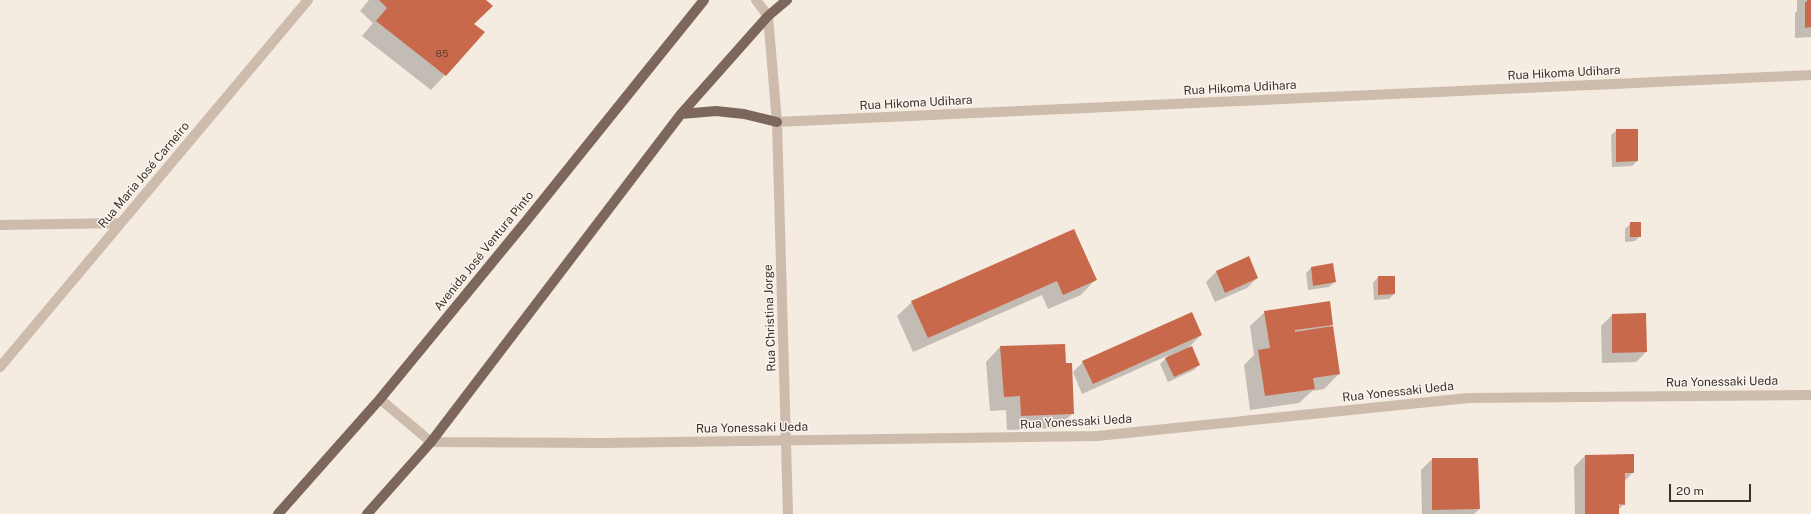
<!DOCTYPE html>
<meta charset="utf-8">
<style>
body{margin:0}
#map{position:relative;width:1811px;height:514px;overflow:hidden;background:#f4ebe1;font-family:"Public Sans",sans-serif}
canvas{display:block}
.scale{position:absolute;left:1669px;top:484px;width:82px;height:18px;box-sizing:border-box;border:2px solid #3b302b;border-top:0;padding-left:5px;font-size:12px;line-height:14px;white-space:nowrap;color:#3b302b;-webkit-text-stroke:3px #fbf5ee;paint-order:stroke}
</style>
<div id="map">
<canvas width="1811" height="514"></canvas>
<div class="scale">20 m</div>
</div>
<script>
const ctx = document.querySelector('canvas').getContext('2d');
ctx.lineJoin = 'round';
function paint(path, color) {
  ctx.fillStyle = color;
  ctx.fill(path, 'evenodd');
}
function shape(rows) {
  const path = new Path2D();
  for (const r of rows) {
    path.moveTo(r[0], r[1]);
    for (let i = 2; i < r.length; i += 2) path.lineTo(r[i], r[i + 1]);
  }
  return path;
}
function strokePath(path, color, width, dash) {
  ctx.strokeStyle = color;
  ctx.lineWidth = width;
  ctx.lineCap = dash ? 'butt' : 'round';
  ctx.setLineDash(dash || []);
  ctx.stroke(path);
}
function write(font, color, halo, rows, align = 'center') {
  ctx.font = font + ' "Public Sans",sans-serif';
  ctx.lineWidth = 3;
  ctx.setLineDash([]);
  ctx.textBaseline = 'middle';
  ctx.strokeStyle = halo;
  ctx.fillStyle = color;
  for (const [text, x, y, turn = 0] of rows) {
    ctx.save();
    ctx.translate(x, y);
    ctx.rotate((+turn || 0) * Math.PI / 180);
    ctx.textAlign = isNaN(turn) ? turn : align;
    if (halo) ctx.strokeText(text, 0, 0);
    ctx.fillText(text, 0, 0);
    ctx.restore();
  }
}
paint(shape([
 [369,0,485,0,445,75,431,90,362,36,373,23,360,11],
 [1797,0,1811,0,1811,37,1795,38,1795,13,1797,11],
 [1617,130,1637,161,1632,166,1612,167,1611,135],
 [1631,223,1640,236,1635,241,1625,242,1625,229],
 [1073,230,1095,280,1081,295,1048,309,1042,295,913,352,897,316,912,302],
 [1248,258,1257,278,1247,288,1215,302,1206,282,1216,272],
 [1332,264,1335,282,1329,287,1308,290,1306,273,1311,268],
 [1378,277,1394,294,1389,299,1374,300,1373,283],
 [1265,312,1332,324,1328,328,1339,374,1324,389,1312,391,1299,403,1250,410,1244,365,1254,355,1250,326],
 [1612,315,1646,315,1646,352,1636,362,1602,363,1601,326],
 [1201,335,1187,349,1199,365,1194,370,1168,382,1160,364,1169,355,1082,394,1073,372,1083,362],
 [1000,347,1065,365,1073,413,1058,428,1007,430,1006,410,990,411,986,362],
 [1633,455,1633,472,1624,482,1624,504,1618,510,1618,514,1575,514,1574,467,1585,456],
 [1432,459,1477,459,1479,509,1474,514,1422,514,1421,470]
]), '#0003');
paint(shape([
 [379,0,486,0,493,6,474,24,485,32,446,76,376,21,387,8],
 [1807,0,1811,0,1811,27,1805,28,1805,2,1807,2],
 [1616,129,1638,129,1638,161,1616,162],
 [1630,222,1641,222,1641,237,1630,237],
 [1074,229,1097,280,1063,295,1057,281,928,338,911,301],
 [1249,256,1258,278,1225,293,1216,271],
 [1333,263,1336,282,1313,286,1311,267],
 [1378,276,1395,276,1395,294,1378,295],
 [1330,301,1333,325,1295,330,1295,332,1333,326,1340,374,1313,378,1315,389,1265,396,1258,350,1270,348,1264,311],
 [1192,312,1202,335,1093,384,1082,361],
 [1646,313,1647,352,1612,353,1612,314],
 [1065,344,1066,363,1072,363,1074,414,1021,416,1020,396,1004,397,1000,346],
 [1192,346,1200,365,1174,377,1165,358],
 [1634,454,1634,473,1625,473,1625,505,1619,504,1619,514,1585,514,1585,455],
 [1432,458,1478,458,1480,509,1432,510]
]), '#c8694b');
strokePath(shape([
 [756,0,768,16,777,122,1811,75],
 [777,122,788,514],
 [0,225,121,223],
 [0,367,308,0],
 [380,399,431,442,603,443,1097,436,1468,398,1811,395]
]), '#cdbbac', 10);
strokePath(shape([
 [681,114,716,111,744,114,777,122],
 [278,514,380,399,527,220,704,0],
 [367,514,431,442,681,114,768,16,787,0]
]), '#7d675c', 10);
write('10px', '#5e3e33', null, [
 ["85",442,54]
]);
write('12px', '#3b302b', '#fbf5ee', [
 ["Rua Hikoma Udihara",1564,73,-3],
 ["Rua Hikoma Udihara",1240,88,-3],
 ["Rua Hikoma Udihara",916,103,-3],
 ["Rua Maria José Carneiro",144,175,-50],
 ["Avenida José Ventura Pinto",484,251,-51],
 ["Rua Christina Jorge",770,318,-92],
 ["Rua Yonessaki Ueda",1722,382,-1],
 ["Rua Yonessaki Ueda",1398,392,-6],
 ["Rua Yonessaki Ueda",1076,422,-3],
 ["Rua Yonessaki Ueda",752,428,-1]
]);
</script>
